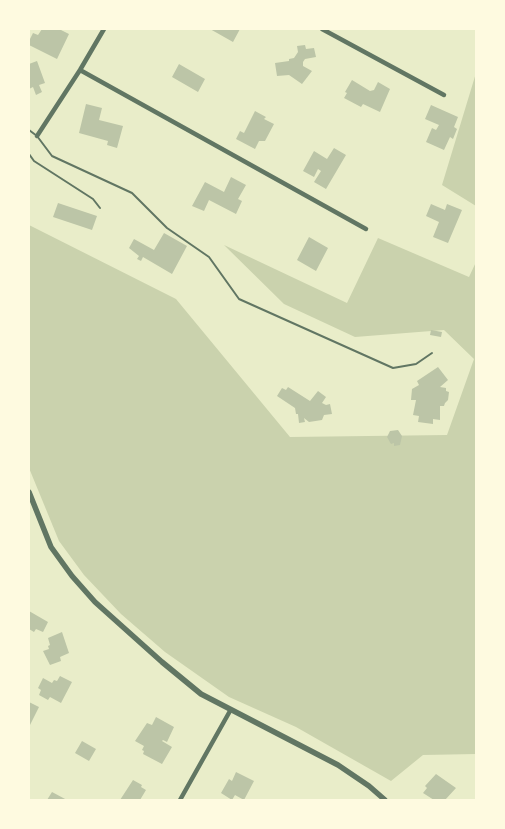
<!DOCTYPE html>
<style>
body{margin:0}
#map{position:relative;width:505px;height:829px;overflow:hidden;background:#e9edc9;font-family:"Open Sans",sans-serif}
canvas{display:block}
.frame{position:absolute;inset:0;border:30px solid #fefae0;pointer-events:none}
</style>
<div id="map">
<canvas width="505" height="829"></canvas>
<div class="frame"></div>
</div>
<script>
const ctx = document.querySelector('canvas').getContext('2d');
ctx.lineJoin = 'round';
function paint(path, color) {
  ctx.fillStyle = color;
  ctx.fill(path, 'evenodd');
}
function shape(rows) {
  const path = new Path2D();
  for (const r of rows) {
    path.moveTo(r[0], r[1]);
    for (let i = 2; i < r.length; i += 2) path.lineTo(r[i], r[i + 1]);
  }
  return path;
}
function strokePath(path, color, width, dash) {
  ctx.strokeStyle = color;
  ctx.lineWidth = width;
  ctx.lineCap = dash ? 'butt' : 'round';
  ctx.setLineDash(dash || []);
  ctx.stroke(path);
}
paint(shape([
 [476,73,476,206,442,185],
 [29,225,176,299,290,437,447,435,474,359,444,330,355,337,284,304,224,245,347,303,378,238,469,277,476,262,476,754,423,755,391,781,296,727,229,697,165,652,121,614,84,575,59,541,29,468]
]), '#cad2ad');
paint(shape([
 [42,29,59,29,69,34,57,59,29,45,29,41,33,33,38,35],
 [210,29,240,29,233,42],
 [305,45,306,49,314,48,316,57,305,59,303,62,303,66,312,71,302,84,289,75,277,76,275,63,289,61,289,59,294,58,298,52,297,46],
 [37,61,45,83,39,85,42,92,36,95,33,87,29,89,29,64],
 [179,64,205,79,198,92,172,77],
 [352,80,370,91,374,90,378,82,390,89,380,112,363,104,361,107,344,98,347,93,345,92],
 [86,104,102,108,99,120,123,126,117,148,107,145,108,141,79,133],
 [431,105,458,117,454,127,457,129,453,139,450,137,444,150,426,142,432,128,436,130,439,125,425,119],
 [255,111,266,117,264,119,274,124,265,141,259,141,255,149,236,139,240,131,244,133],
 [334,148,346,155,326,189,314,182,321,171,318,169,314,177,303,171,314,151,327,159],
 [231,177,246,185,238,199,242,201,236,214,209,200,204,211,192,206,205,182,224,192],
 [58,203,97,216,92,230,53,217],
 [431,204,445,210,447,204,462,210,448,243,433,237,439,222,426,216],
 [164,233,187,246,172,274,143,257,141,261,137,259,139,256,129,248,134,239,154,250],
 [309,237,328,248,316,271,297,260],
 [431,330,442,332,441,337,430,335],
 [438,367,448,380,440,387,446,388,446,391,449,392,448,400,445,403,444,406,440,406,440,420,433,419,433,424,418,422,419,416,413,415,416,400,411,400,412,389,419,385,417,381],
 [288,387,310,401,318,391,326,397,322,403,326,405,330,404,332,414,324,415,322,420,309,422,304,418,305,422,299,423,298,414,296,414,295,408,277,396,282,388,286,390],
 [398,430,402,436,400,445,394,446,394,443,391,444,387,437,390,431],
 [29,611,48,622,43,632,36,629,34,632,29,629],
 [62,632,69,653,60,657,61,661,50,665,43,651,49,649,48,646,50,645,48,638],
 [60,676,72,682,61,703,50,697,48,700,39,695,41,690,38,688,43,678,52,683,54,680,57,681],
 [29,702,39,707,29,727],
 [156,717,174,727,167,742,163,740,162,741,172,747,162,764,143,754,144,751,142,750,144,746,135,741,147,723,152,725],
 [82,741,96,749,89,761,75,753],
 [236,772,254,781,244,800,235,795,232,800,221,793,229,779,232,781],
 [436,774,456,788,445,800,434,800,423,793,427,788,425,786],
 [133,780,142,785,141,787,146,790,140,800,120,800],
 [52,792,67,800,47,800]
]), '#bcc5a7');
strokePath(shape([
 [29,130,37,136,52,156,132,193,167,228,209,257,239,299,393,368,416,364,432,353],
 [29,154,34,161,93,199,100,208]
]), '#617663', 2);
strokePath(shape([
 [322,29,444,95],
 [80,70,366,229],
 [37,136,80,70,104,29],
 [180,800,230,711]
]), '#617663', 4.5);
strokePath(shape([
 [29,492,51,547,72,576,95,602,162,662,201,694,338,765,369,786,385,800]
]), '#617663', 5.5);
</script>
